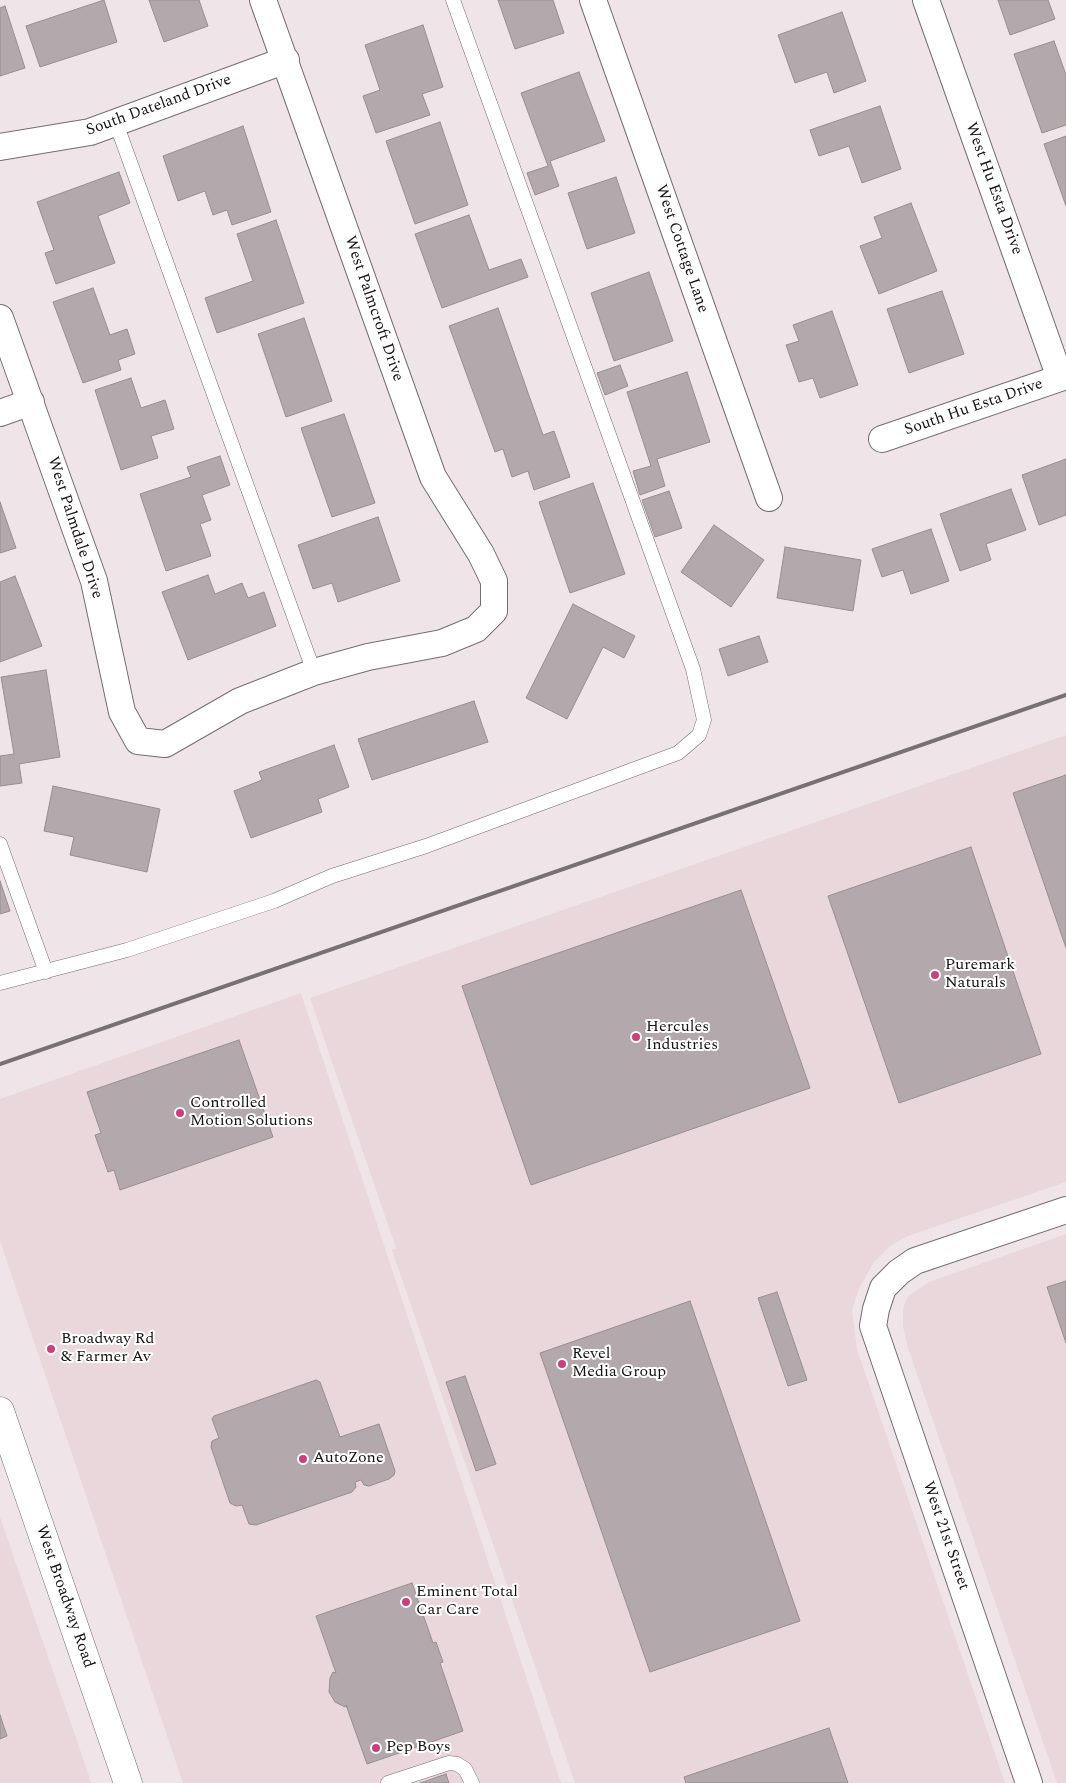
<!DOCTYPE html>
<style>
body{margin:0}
canvas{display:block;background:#efe4e7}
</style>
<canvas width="1066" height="1783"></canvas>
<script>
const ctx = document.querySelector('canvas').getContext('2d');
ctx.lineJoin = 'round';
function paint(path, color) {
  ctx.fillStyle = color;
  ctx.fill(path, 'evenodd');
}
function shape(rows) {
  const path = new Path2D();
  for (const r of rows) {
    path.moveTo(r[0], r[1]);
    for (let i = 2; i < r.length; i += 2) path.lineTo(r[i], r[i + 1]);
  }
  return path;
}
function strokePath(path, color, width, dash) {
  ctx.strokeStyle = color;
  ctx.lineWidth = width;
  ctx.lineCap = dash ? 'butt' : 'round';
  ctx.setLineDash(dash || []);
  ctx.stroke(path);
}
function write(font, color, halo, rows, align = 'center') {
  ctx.font = font + ' Spectral,serif';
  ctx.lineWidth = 4;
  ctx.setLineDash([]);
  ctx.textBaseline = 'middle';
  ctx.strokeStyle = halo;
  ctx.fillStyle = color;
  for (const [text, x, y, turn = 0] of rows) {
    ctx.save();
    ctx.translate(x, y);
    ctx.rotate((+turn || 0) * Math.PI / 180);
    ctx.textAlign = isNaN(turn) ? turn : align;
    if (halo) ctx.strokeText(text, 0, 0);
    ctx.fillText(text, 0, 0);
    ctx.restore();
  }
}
paint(shape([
 [1066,735,1066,1182,908,1236,890,1246,873,1263,858,1291,852,1310,857,1349,1005,1783,575,1783,392,1250,396,1248,310,998],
 [301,993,561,1783,183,1783,0,1241,0,1099],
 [1066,1234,1066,1783,1057,1783,907,1345,903,1326,903,1308,908,1296,929,1282],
 [0,1517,89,1776,91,1783,0,1783]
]), '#ead7dc');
const building = shape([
 [104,0,117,42,40,67,26,26,104,0],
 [149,0,199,0,208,26,164,42,149,0],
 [498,0,553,0,564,33,515,49,498,0],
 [998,0,1048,0,1055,19,1010,35,998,0],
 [5,6,25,68,0,76,0,8,5,6],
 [842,12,866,81,834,93,827,72,795,83,778,35,842,12],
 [423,25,443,87,422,94,430,115,376,133,363,96,380,90,365,45,423,25],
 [1054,41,1066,75,1066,125,1042,133,1014,54,1054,41],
 [579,72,605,141,550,161,559,186,535,195,527,173,548,166,521,93,579,72],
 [880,106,901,169,862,183,849,146,819,156,810,130,880,106],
 [440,122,468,205,415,224,386,141,440,122],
 [243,126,271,212,232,225,227,210,213,215,205,191,178,201,163,156,243,126],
 [1066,136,1066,206,1044,144,1066,136],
 [119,172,130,203,98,216,115,263,56,284,45,253,54,250,37,202,119,172],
 [616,177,635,233,587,249,568,193,616,177],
 [911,203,937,271,879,294,860,246,882,238,874,217,911,203],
 [469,215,489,270,521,259,528,277,442,308,415,234,469,215],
 [276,220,304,303,217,333,205,298,253,281,237,234,276,220],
 [649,272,673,341,614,361,591,293,649,272],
 [93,288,110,335,127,329,135,354,118,360,121,370,83,383,53,302,93,288],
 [942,291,964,354,909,373,887,309,942,291],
 [498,308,543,435,554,431,570,477,534,490,528,471,512,477,503,449,495,452,449,326,498,308],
 [832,311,858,385,820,398,813,378,799,382,786,345,799,341,793,325,832,311],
 [304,318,332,401,286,417,258,334,304,318],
 [620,365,628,386,605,395,597,373,620,365],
 [687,372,710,442,657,459,665,486,640,495,633,471,651,466,627,392,687,372],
 [131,378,141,408,165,400,174,429,151,436,158,458,121,470,95,390,131,378],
 [344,414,375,503,332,517,301,428,344,414],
 [220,456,230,485,202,495,211,520,200,524,211,556,166,571,140,494,191,477,187,467,220,456],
 [1066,459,1066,515,1039,525,1022,475,1066,459],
 [593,483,625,574,570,593,539,502,593,483],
 [1011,489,1026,530,986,544,991,560,960,571,940,514,1011,489],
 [669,491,682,528,655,537,642,500,669,491],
 [0,502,16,548,0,553,0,502],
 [378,517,400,581,338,602,332,583,313,589,298,545,378,517],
 [714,525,764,560,731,607,681,572,714,525],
 [931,529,949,581,911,594,903,570,882,577,872,549,931,529],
 [785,547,861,560,853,611,777,598,785,547],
 [208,575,215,594,242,583,248,598,264,592,276,626,188,660,162,592,208,575],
 [15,576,42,646,0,662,0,582,15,576],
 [573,604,635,636,624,658,603,647,567,719,526,698,573,604],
 [759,636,768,662,728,676,719,649,759,636],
 [46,670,60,757,19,764,22,783,0,786,0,756,14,754,1,677,46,670],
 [474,701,488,742,372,780,358,739,474,701],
 [334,745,349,787,318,799,322,812,251,838,234,791,262,780,259,772,334,745],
 [1066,775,1066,948,1013,793,1066,775],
 [53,786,160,809,147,872,70,855,74,837,44,831,53,786],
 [971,847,1041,1054,899,1103,828,896,971,847],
 [0,881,10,911,0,914,0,881],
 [741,890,810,1088,531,1185,462,986,741,890],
 [239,1040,273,1137,120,1190,114,1170,108,1172,95,1135,101,1133,87,1092,239,1040],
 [1066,1281,1066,1343,1047,1287,1066,1281],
 [777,1292,807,1380,788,1386,758,1298,777,1292],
 [690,1301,800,1621,650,1672,540,1353,690,1301],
 [465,1376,496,1464,476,1471,446,1382,465,1376],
 [316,1380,320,1382,340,1437,379,1424,395,1471,394,1475,389,1479,369,1486,364,1485,361,1480,355,1482,356,1487,352,1492,256,1525,249,1524,242,1505,236,1506,230,1503,211,1447,212,1441,219,1438,212,1419,214,1416,316,1380],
 [412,1583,433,1643,436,1642,443,1662,440,1663,463,1731,367,1764,346,1705,345,1707,335,1702,329,1692,330,1678,333,1672,336,1673,316,1616,412,1583],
 [0,1715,7,1736,0,1739,0,1715],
 [829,1728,848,1783,686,1783,684,1777,829,1728],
 [446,1774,449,1783,420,1783,446,1774]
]);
paint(building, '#b3a9ac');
strokePath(building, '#988e91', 1);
const lane = shape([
 [116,123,314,672],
 [0,844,46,972],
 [0,983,127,950,274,901,332,876,426,846,678,753,699,735,704,720,693,669,453,0],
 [388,1783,449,1763,457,1764,465,1769,472,1783]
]);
const street = shape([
 [593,0,769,498],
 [926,0,1060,378],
 [0,147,90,132,286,60],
 [0,318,94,581,122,712,138,741,165,744,240,701,314,672,368,657,442,643,476,629,494,611,494,581,481,554,433,477,263,0],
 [0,413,31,402],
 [882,439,1066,376],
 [1029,1783,873,1326,876,1309,883,1288,899,1272,915,1261,1066,1210]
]);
const secondary = shape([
 [0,1411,128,1783]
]);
strokePath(lane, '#766d70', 15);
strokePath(street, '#766d70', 28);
strokePath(secondary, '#766d70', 29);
strokePath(lane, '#fff', 14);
strokePath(street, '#fff', 26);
strokePath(secondary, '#fff', 28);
strokePath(shape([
 [0,1064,1066,695]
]), '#787173', 4);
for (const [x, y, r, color] of [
 [935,975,5,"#c9407b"],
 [636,1037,5,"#c9407b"],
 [180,1113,5,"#c9407b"],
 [51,1349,5,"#c9407b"],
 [562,1364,5,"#c9407b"],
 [303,1459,5,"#c9407b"],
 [406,1602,5,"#c9407b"],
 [376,1748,5,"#c9407b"]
]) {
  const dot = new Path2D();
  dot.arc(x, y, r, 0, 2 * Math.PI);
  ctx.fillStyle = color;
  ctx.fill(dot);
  strokePath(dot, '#fff', 2);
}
write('16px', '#161213', '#fff', [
 ["South Dateland Drive",159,106,-20],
 ["West Hu Esta Drive",993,189,70],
 ["West Cottage Lane",681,249,71],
 ["West Palmcroft Drive",373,309,71],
 ["South Hu Esta Drive",974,408,-19],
 ["West Palmdale Drive",74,528,72],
 ["West 21st Street",945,1536,71],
 ["West Broadway Road",64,1597,71]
]);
write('16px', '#161213', '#fff', [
 ["Puremark",945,966],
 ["Naturals",945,984],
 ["Hercules",646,1028],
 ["Industries",646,1046],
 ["Controlled",190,1104],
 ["Motion Solutions",190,1122],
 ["Broadway Rd",61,1340],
 ["& Farmer Av",61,1358],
 ["Revel",572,1355],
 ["Media Group",572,1373],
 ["AutoZone",313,1459],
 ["Eminent Total",416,1593],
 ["Car Care",416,1611],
 ["Pep Boys",386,1748]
], 'left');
</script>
